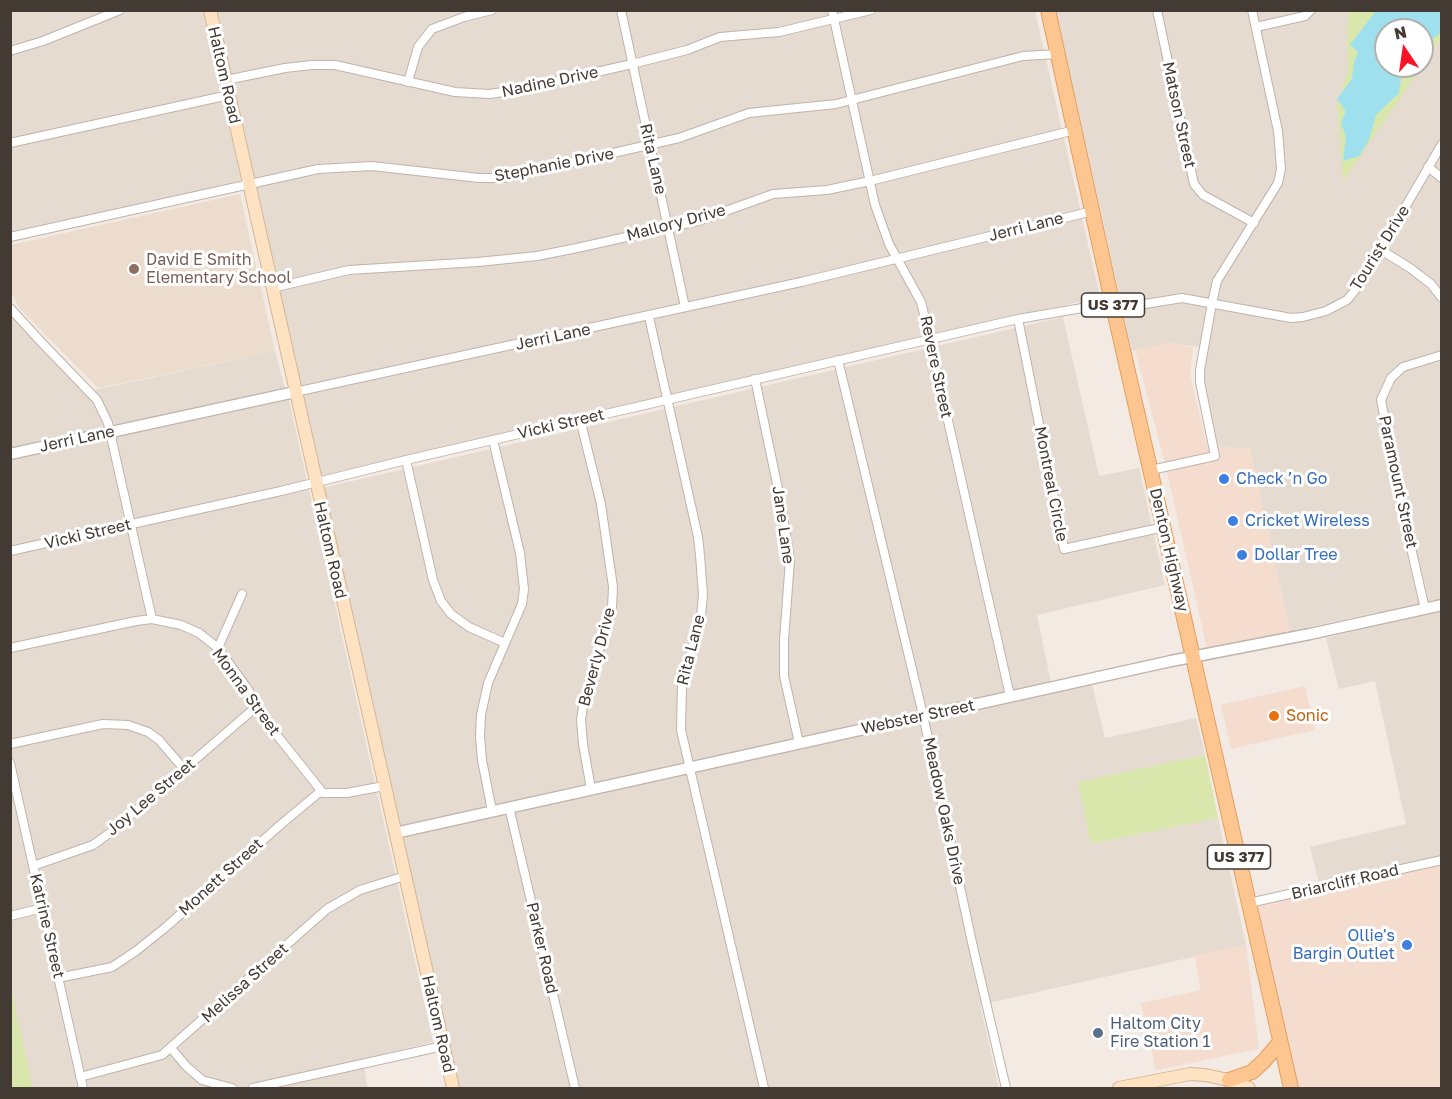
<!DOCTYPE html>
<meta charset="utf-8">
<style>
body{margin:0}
#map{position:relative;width:1452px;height:1099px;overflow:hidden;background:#f2eae3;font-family:"Golos Text",sans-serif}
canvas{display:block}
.frame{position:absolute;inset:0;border:12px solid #433a34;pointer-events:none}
.north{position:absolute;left:1374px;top:18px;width:60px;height:60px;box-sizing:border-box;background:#fff;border:2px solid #b4b0ae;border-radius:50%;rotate:347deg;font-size:16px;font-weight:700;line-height:24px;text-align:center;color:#433a34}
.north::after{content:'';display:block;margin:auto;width:21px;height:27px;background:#f81424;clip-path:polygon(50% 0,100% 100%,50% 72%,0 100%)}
</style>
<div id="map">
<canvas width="1452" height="1099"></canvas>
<div class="frame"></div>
<div class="north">N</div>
</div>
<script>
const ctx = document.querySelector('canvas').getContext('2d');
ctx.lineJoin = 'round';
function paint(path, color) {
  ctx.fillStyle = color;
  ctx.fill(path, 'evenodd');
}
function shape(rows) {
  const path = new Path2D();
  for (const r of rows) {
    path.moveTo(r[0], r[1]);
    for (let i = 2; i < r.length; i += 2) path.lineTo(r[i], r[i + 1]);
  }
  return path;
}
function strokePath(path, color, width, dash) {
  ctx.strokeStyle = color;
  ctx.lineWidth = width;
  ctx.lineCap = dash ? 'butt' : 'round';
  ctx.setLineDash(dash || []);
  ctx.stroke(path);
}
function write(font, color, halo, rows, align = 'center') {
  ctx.font = font + ' "Golos Text",sans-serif';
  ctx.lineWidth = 6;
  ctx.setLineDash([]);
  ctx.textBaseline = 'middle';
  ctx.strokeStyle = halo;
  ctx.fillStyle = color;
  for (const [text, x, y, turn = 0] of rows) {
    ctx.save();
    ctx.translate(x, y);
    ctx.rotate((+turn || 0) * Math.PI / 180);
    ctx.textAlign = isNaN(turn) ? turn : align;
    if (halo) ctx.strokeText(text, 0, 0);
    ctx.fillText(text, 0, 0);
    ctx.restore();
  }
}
paint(shape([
 [10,11,203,11,241,179,237,182,11,232],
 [215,11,1035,11,1100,297,320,476],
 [1056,11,1441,11,1441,864,1321,891,1310,847,1406,824,1375,681,1339,689,1326,638,1382,624,1378,612,1290,631,1250,449,1218,447,1203,381,1208,348,1168,343,1132,351],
 [1386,30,1422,30,1422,66,1386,66],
 [10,313,29,335,85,392,275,351,285,389,11,449],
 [1063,317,1099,476,1139,468,1165,585,1037,615,1053,693,1092,684,1105,738,1196,718,1205,755,1079,782,1092,844,1218,818,1246,945,980,1005,999,1088,458,1088,322,488],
 [289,400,433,1042,362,1059,368,1088,33,1088,10,988,10,460]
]), '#e5dbd1');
paint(shape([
 [1168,343,1193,347,1190,375,1208,449,1220,447,1250,449,1290,631,1207,648,1164,459,1135,350],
 [1305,686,1315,730,1231,749,1221,705],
 [1441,864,1441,1088,1297,1088,1258,911,1259,906],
 [1246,945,1259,1049,1156,1070,1141,1003,1201,990,1194,955]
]), '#f4dcce');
paint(shape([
 [240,194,275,351,98,388,20,309,11,292,11,245]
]), '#ebdccd');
paint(shape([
 [1349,11,1441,11,1441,39,1343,181,1337,105,1348,71,1347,39],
 [1386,30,1422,30,1422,66,1386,66],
 [1205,755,1218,818,1091,844,1078,782],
 [11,988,33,1088,11,1088]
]), '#d9e6ac');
paint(shape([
 [1376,11,1441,11,1441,32,1422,48,1422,30,1386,30,1386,66,1406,66,1402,72,1399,93,1376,115,1369,140,1359,156,1343,161,1346,137,1341,123,1346,111,1337,99,1352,79,1354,63,1358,52,1350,45]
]), '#9fe0ef');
const minor = shape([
 [621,10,685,307],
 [832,10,875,205,889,244,921,302,924,314,1010,696],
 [1157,10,1194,184,1203,195,1254,223],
 [1256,27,1305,16,1311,10],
 [10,51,43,41,120,10],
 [226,80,285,68,312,65,335,65,455,92,489,94,517,90,632,64,687,50,720,37,779,32,871,10],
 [408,82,418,47,432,29,464,17,492,10],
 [10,143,229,95],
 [1428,167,1442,178],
 [10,237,318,169,372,166,479,178,503,178,679,138,749,113,836,104,1023,56,1058,54],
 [1381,250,1410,268,1431,284,1442,298],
 [272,288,349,270,478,262,537,256,577,248,698,221,773,194,827,190,870,181,1075,130],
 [10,308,43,344,97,400,108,423,152,619],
 [649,317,698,537,700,555,703,595,701,616,682,685,681,730,764,1088],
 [1018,319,1064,549,1164,527],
 [838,360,923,715,973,947,1006,1088],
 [755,379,781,503,790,560,784,640,784,676,799,743],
 [295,392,801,282,1093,211],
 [580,419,601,504,613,587,612,607,584,700,581,720,583,744,591,789],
 [406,460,433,580,441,601,451,614,469,627,505,643],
 [1151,470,1215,456,1200,382,1200,370,1212,303,1217,281,1278,183,1281,169,1278,131,1252,10],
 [10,551,281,491,406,460,1018,319,1094,306,1127,307,1182,298,1291,318,1303,317,1326,311,1347,300,1361,283,1442,144],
 [1425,609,1404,517,1381,400,1391,378,1403,367,1442,355],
 [10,648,136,621,152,619,181,625,199,633,218,648,247,688,268,724,323,793,347,793,384,786],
 [218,648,242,594],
 [10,744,103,724,128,725,148,732,159,740,184,769],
 [10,763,83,1088],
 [509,807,575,1088],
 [492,811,482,760,480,736,481,715,488,683,522,604,524,589,520,553,493,440],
 [33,866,93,845,111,832,256,707],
 [1249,903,1442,860],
 [10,916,43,908],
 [58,978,112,967,136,951,166,927,279,826,321,791],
 [171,1048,186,1066,202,1080,232,1088],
 [80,1077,162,1055,327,909,360,890,405,876],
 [253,1088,443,1046]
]);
const tertiary = shape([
 [10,454,295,392],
 [395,833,1171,661,1310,634,1442,605]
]);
const secondary = shape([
 [210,10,453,1088],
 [1119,1088,1190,1074,1205,1075,1229,1080,1249,1088]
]);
const primary = shape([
 [1048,10,1113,306,1291,1088],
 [1229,1080,1252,1072,1264,1061,1280,1042]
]);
strokePath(minor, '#c0b3a9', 10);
strokePath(tertiary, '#c0b3a9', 13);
strokePath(secondary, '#d5b695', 14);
strokePath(primary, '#e29f61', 16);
strokePath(minor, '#fff', 8);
strokePath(tertiary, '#fff', 10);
strokePath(secondary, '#fee2c1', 12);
strokePath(primary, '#fdc691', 14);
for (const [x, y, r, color] of [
 [134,269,6,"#8d6e63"],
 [1224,479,6,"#3f7fe0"],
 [1233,521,6,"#3f7fe0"],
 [1242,555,6,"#3f7fe0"],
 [1274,716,6,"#e8710a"],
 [1407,945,6,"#3f7fe0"],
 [1098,1033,6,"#5c6f8a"]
]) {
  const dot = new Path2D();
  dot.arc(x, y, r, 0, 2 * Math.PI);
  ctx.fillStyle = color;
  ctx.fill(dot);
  strokePath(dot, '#fff', 2);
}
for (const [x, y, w] of [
 [1113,305,63],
 [1239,857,63]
]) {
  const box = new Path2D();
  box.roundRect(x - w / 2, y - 12, w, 24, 4.5);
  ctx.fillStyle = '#fff';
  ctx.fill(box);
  strokePath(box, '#433a34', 1.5);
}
write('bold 15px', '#433a34', null, [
 ["US 377",1113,305],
 ["US 377",1239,857]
]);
write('16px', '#433a34', '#fff', [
 ["Haltom Road",224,75,77],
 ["Nadine Drive",550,82,-12],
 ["Matson Street",1179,115,78],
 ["Rita Lane",653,159,77],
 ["Stephanie Drive",554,165,-11],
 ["Mallory Drive",676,223,-15],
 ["Jerri Lane",1026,227,-14],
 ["Tourist Drive",1380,248,-58],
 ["Jerri Lane",553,337,-12],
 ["Revere Street",936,367,78],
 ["Vicki Street",561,424,-13],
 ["Jerri Lane",77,439,-12],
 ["Paramount Street",1398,482,78],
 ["Montreal Circle",1051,484,79],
 ["Jane Lane",783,525,82],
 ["Vicki Street",88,534,-13],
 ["Haltom Road",330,550,77],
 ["Denton Highway",1169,550,77],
 ["Rita Lane",691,650,-76],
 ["Beverly Drive",597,657,-75],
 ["Monna Street",246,692,54],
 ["Webster Street",918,717,-12],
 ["Joy Lee Street",151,797,-40],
 ["Meadow Oaks Drive",944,811,78],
 ["Monett Street",221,877,-42],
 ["Briarcliff Road",1345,882,-13],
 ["Katrine Street",47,926,77],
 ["Parker Road",542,948,77],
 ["Melissa Street",245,983,-42],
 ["Haltom Road",438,1024,77]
]);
write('16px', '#785e54', '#fff', [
 ["David E Smith",146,260],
 ["Elementary School",146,278]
], 'left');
write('16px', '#366cbe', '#fff', [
 ["Check ’n Go",1236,479],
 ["Cricket Wireless",1245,521],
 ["Dollar Tree",1254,555],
 ["Ollie's",1395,936,"right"],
 ["Bargin Outlet",1395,954,"right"]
], 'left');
write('16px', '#c56008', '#fff', [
 ["Sonic",1286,716]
], 'left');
write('16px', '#4e5e75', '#fff', [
 ["Haltom City",1110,1024],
 ["Fire Station 1",1110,1042]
], 'left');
</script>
